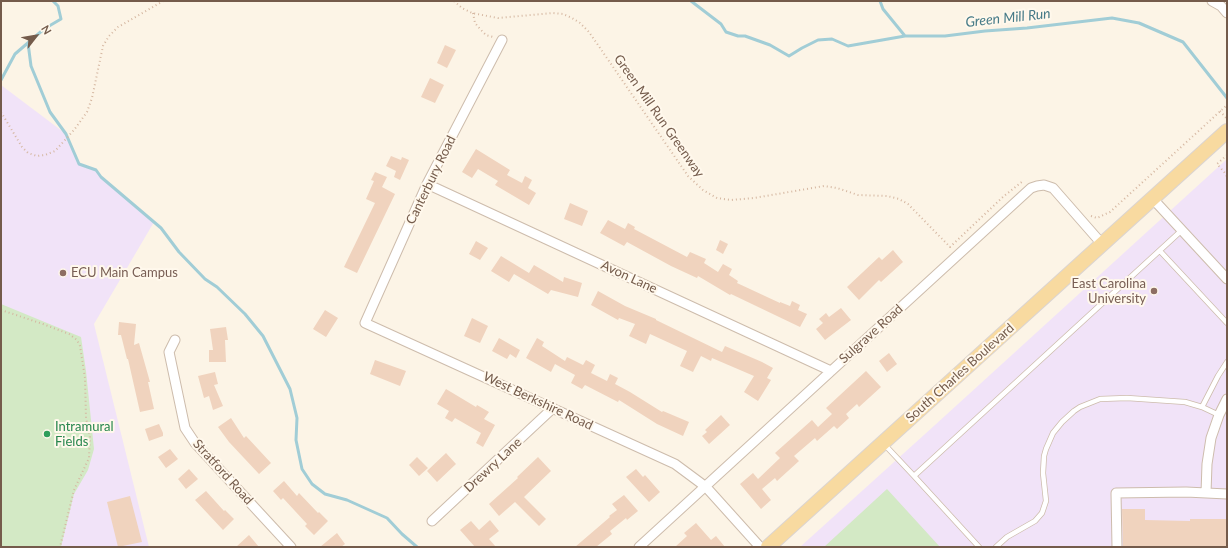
<!DOCTYPE html>
<style>
body{margin:0}
#map{position:relative;width:1228px;height:548px;overflow:hidden;background:#fcf4e6;font-family:Lato,sans-serif}
canvas{display:block}
.frame{position:absolute;inset:0;border:2px solid #745b4b;pointer-events:none}
.north{position:absolute;left:16px;top:16px;width:40px;height:40px;-webkit-text-stroke:3px #fff8ec;paint-order:stroke;rotate:59deg;font-size:11px;font-weight:700;line-height:16px;text-align:center;color:#745b4b}
.north::after{content:'';display:block;margin:auto;width:14px;height:18px;background:#745b4b;clip-path:polygon(50% 0,100% 100%,50% 72%,0 100%)}
</style>
<div id="map">
<canvas width="1228" height="548"></canvas>
<div class="frame"></div>
<div class="north">N</div>
</div>
<script>
const ctx = document.querySelector('canvas').getContext('2d');
ctx.lineJoin = 'round';
function paint(path, color) {
  ctx.fillStyle = color;
  ctx.fill(path, 'evenodd');
}
function shape(rows) {
  const path = new Path2D();
  for (const r of rows) {
    path.moveTo(r[0], r[1]);
    for (let i = 2; i < r.length; i += 2) path.lineTo(r[i], r[i + 1]);
  }
  return path;
}
function strokePath(path, color, width, dash) {
  ctx.strokeStyle = color;
  ctx.lineWidth = width;
  ctx.lineCap = dash ? 'butt' : 'round';
  ctx.setLineDash(dash || []);
  ctx.stroke(path);
}
function write(font, color, halo, rows, align = 'center') {
  ctx.font = font + ' Lato,sans-serif';
  ctx.lineWidth = 4;
  ctx.setLineDash([]);
  ctx.textBaseline = 'middle';
  ctx.strokeStyle = halo;
  ctx.fillStyle = color;
  for (const [text, x, y, turn = 0] of rows) {
    ctx.save();
    ctx.translate(x, y);
    ctx.rotate((+turn || 0) * Math.PI / 180);
    ctx.textAlign = isNaN(turn) ? turn : align;
    if (halo) ctx.strokeText(text, 0, 0);
    ctx.fillText(text, 0, 0);
    ctx.restore();
  }
}
paint(shape([
 [1,85,66,134,79,164,96,170,101,177,154,222,94,324,149,547,1,547],
 [1227,159,1227,547,800,547,935,425]
]), '#f1e3f8');
paint(shape([
 [1,304,81,337,86,371,94,449,88,470,74,494,61,547,1,547],
 [887,489,940,547,824,547]
]), '#d3e9c5');
strokePath(shape([
 [691,1,721,24,726,32,738,36,745,36,770,45,789,56,802,48,818,40,832,39,848,46,905,36,945,36,985,31,1027,28,1112,18,1139,23,1183,42,1227,98],
 [880,1,883,9,905,36],
 [28,43,31,66,50,112,66,134,79,164,96,170,101,177,161,228,179,252,205,279,217,287,245,314,263,336,290,389,297,418,296,440,302,469,312,484,325,494,347,500,387,518,402,534,417,547],
 [1,80,15,54,44,29,61,19,58,6,53,1]
]), '#a1cdd6', 3);
paint(shape([
 [445,45,456,50,447,68,437,63],
 [430,78,444,85,435,103,421,97],
 [476,149,510,170,507,175,522,183,525,176,532,180,528,188,536,193,529,205,495,185,498,181,478,169,472,178,462,172],
 [391,156,401,160,402,157,409,160,400,180,394,177,396,171,386,166],
 [375,172,387,177,382,187,395,194,357,273,344,267,375,203,366,199,374,181,371,180],
 [570,203,588,211,582,226,564,219],
 [608,220,625,229,628,223,635,227,634,229,687,257,690,252,706,259,704,263,718,272,723,264,732,269,729,275,738,281,737,283,780,303,780,302,790,306,792,301,800,305,798,310,807,314,800,327,731,294,730,295,698,276,697,278,671,266,627,242,624,246,600,233],
 [720,240,728,244,723,254,716,250],
 [476,241,488,248,480,260,469,254],
 [893,250,903,262,881,282,879,280,859,300,847,287,879,257,882,260],
 [501,256,529,273,534,265,563,282,564,277,582,283,578,297,551,290,548,294,514,274,509,282,491,271],
 [598,291,625,306,656,319,656,320,722,352,725,346,762,362,773,368,767,378,771,380,758,401,744,392,754,376,712,358,711,361,701,356,693,372,680,366,687,351,650,334,646,344,629,336,635,324,619,318,618,320,591,305],
 [841,308,851,320,825,340,816,329,823,323,819,319,826,313,829,317],
 [325,310,338,318,326,337,313,329],
 [472,318,488,326,480,343,464,336],
 [119,322,136,324,134,345,139,343,150,382,148,382,154,409,140,412,128,359,127,359,121,335,118,335],
 [226,327,228,340,225,340,226,362,209,362,209,350,213,350,210,329],
 [499,338,520,350,516,358,510,354,507,359,492,351],
 [537,338,544,342,542,346,565,361,567,357,583,365,586,360,595,365,591,373,607,381,610,374,618,378,615,384,630,392,662,412,663,411,689,422,683,436,657,424,619,400,618,402,585,385,582,389,571,383,575,375,555,364,551,372,526,358],
 [889,353,897,364,887,372,879,361],
 [375,360,406,371,400,386,370,374],
 [866,371,881,387,859,407,857,404,846,414,849,418,837,429,834,426,817,441,815,438,794,456,799,461,777,481,775,478,762,489,771,500,761,509,740,484,753,473,758,479,780,458,775,453,812,420,818,427,832,414,826,408],
 [215,372,218,384,214,385,223,406,213,410,209,396,204,398,198,376],
 [446,389,476,407,477,405,489,412,484,419,495,425,483,447,476,443,481,433,455,418,452,422,445,418,449,411,437,404],
 [721,415,730,425,709,444,702,436,707,432,705,430],
 [231,418,244,438,246,436,271,463,259,474,229,442,218,427],
 [159,424,163,433,163,436,149,441,145,429],
 [170,449,178,459,166,468,158,457],
 [446,453,456,464,437,482,427,471],
 [417,457,428,468,419,476,409,465],
 [538,457,551,471,524,497,546,519,539,526,515,502,499,516,489,504,518,478,517,477],
 [189,469,198,479,186,489,178,479],
 [636,469,643,477,645,475,660,492,649,502,626,477],
 [284,481,297,496,299,493,318,513,319,512,328,521,314,535,305,526,307,524,283,498,281,500,273,491],
 [206,491,224,511,225,510,234,519,223,530,195,500],
 [624,495,638,511,627,520,626,518,610,531,612,534,596,547,575,547,610,517,609,516,617,510,612,504],
 [130,496,142,542,118,547,107,502],
 [1122,509,1145,509,1145,520,1190,521,1190,519,1227,519,1227,547,1123,547],
 [490,520,499,531,489,539,496,547,475,547,460,530,471,521,479,530],
 [696,523,711,540,716,536,725,547,675,547,687,536,684,533],
 [337,533,345,544,341,547,320,547],
 [249,535,259,547,236,547]
]), '#f0d3be');
const lane = shape([
 [1160,251,1227,323],
 [1202,407,1218,376,1227,362],
 [884,444,914,476,1182,230],
 [914,476,979,547],
 [996,547,1007,537,1035,521,1042,513,1046,501,1043,473,1044,456,1046,449,1053,433,1062,422,1074,411,1080,407,1100,399,1127,398,1185,402,1202,407,1219,415]
]);
const street = shape([
 [1212,1,1221,6,1227,13],
 [502,40,427,184,365,323,675,464,706,487,760,547],
 [427,184,831,371],
 [1153,199,1227,279],
 [175,340,169,352,185,428,195,443,291,547],
 [1206,493,1207,464,1211,438,1219,415,1227,399],
 [432,521,553,408],
 [639,547,1031,188,1037,186,1044,185,1053,188,1102,244],
 [1117,547,1116,493,1186,492,1227,494]
]);
const primary = shape([
 [768,547,1227,131]
]);
strokePath(lane, '#cdbcac', 6);
strokePath(street, '#cdbcac', 11);
strokePath(primary, '#dbd4d0', 16);
strokePath(shape([
 [454,1,462,8,472,13,498,18,553,13,563,14,572,18,580,23,589,32,688,176,703,190,717,198,731,200,754,198,824,186,837,188,858,195,887,196,899,199,908,204,950,247,1004,196,1023,181],
 [473,13,475,23,480,29,486,35,493,37],
 [1220,111,1227,119],
 [1,112,22,147,28,153,37,156,45,155,55,151,74,130,87,112,92,98,103,46,109,36,118,27,163,1],
 [1227,155,1217,164,1225,173,1227,177],
 [1091,216,1097,218,1110,212,1227,105],
 [1,310,43,324,69,334,77,340,80,346,85,378,86,418,90,437,89,458,74,490,60,547]
]), '#d5b7a1', 2, [1, 3]);
strokePath(lane, '#fff', 4.5);
strokePath(street, '#fff', 9);
strokePath(primary, '#f8daa0', 14);
for (const [x, y, r, color] of [
 [63,273,4,"#8d6e63"],
 [1154,291,4,"#8d6e63"],
 [47,434,4,"#2e9e5b"]
]) {
  const dot = new Path2D();
  dot.arc(x, y, r, 0, 2 * Math.PI);
  ctx.fillStyle = color;
  ctx.fill(dot);
  strokePath(dot, '#fff8ec', 1.5);
}
write('13px', '#745b4b', '#fff8ec', [
 ["Green Mill Run Greenway",659,116,55],
 ["Canterbury Road",431,180,-64],
 ["Avon Lane",629,277,25],
 ["Sulgrave Road",871,334,-42],
 ["South Charles Boulevard",960,373,-42],
 ["West Berkshire Road",538,401,25],
 ["Drewry Lane",493,465,-43],
 ["Stratford Road",223,472,48]
]);
write('13px', '#785e54', '#fff8ec', [
 ["ECU Main Campus",71,273],
 ["East Carolina",1146,284,"right"],
 ["University",1146,299,"right"]
], 'left');
write('13px', '#27864d', '#fff8ec', [
 ["Intramural",55,427],
 ["Fields",55,442]
], 'left');
write('italic 14px', '#467a87', '#fff8ec', [
 ["Green Mill Run",1008,18,-6]
]);
</script>
